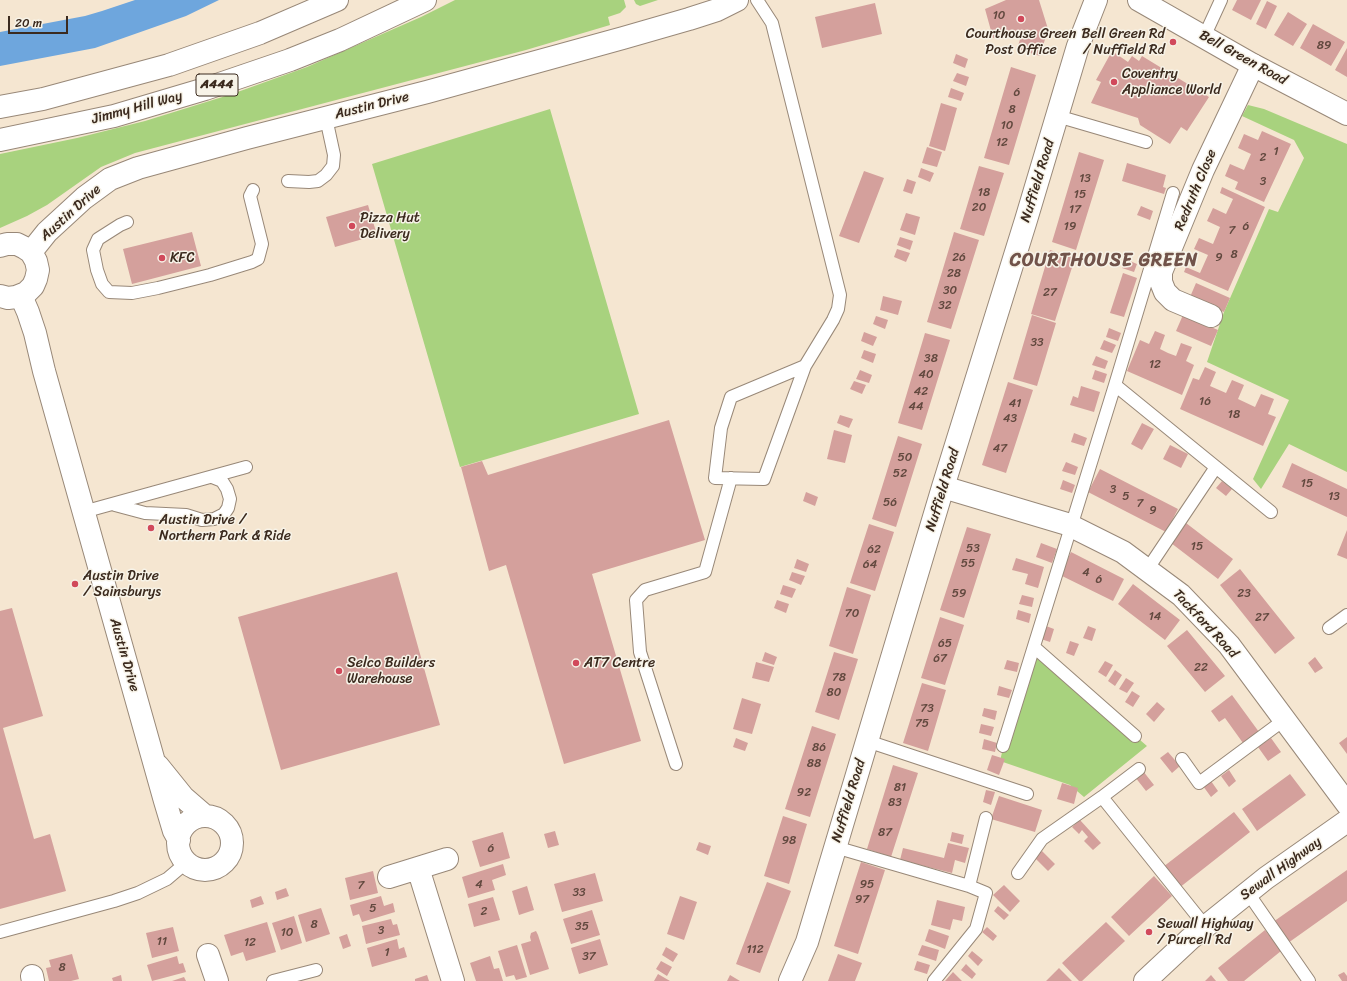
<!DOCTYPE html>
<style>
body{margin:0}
#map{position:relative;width:1347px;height:981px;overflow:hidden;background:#f5e6d1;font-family:Sriracha,sans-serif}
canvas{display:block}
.scale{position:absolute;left:8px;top:16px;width:60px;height:18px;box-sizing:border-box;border:2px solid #3b2a1e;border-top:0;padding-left:5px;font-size:12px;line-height:14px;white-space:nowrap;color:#3b2a1e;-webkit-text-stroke:3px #f7f3e8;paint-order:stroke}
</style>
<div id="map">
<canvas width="1347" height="981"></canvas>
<div class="scale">20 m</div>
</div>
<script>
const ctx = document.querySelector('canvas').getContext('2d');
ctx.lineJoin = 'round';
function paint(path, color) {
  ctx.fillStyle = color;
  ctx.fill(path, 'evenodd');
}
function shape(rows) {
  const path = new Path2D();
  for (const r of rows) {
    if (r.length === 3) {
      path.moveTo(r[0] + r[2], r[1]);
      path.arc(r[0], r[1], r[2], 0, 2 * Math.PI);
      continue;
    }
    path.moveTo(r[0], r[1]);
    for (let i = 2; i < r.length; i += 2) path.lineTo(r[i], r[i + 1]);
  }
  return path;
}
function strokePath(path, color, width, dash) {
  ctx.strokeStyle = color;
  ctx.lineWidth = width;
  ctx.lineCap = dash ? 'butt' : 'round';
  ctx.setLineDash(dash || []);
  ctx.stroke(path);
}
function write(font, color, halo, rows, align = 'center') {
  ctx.font = font + ' Sriracha,sans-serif';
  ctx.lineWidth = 3;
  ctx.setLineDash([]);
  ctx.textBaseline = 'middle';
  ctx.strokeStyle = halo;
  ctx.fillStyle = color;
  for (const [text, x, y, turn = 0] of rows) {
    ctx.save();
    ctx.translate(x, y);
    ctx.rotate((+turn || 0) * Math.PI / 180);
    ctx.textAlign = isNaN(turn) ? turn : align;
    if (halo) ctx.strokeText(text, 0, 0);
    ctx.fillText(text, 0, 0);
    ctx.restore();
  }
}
paint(shape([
 [455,0,624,0,626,7,620,13,608,17,610,25,526,50,135,153,101,167,47,205,27,216,0,228,0,154,77,138,145,121,232,94,307,67,421,17],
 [634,0,658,0,640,6,636,4],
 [1248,105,1264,109,1347,144,1347,472,1289,444,1261,489,1253,479,1289,400,1207,362,1224,312,1269,209,1278,212,1304,158,1294,140,1242,116],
 [550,109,639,414,460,467,372,164],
 [1034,649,1147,746,1084,797,1070,785,1000,761,1025,655]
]), '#a8d27e');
paint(shape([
 [135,0,219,0,186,16,95,48,0,66,0,32,85,16,102,11]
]), '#6ea6dd');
paint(shape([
 [1006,0,1039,0,1048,29,1040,56,1017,49,1023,30,993,38,985,9],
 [1237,0,1261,0,1251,20,1232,10],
 [1267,1,1277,6,1266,29,1256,24],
 [875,3,882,34,822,48,815,17],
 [1288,12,1307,24,1293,46,1274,35],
 [1313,24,1345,42,1331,66,1300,48],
 [1347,48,1347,77,1335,70],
 [1112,51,1128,62,1132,56,1139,61,1142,56,1209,97,1187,131,1181,127,1170,144,1140,125,1138,118,1091,103,1101,82,1096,80],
 [956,54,968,59,965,68,953,63],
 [1011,67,1036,75,1009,165,984,158],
 [957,73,969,77,966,86,953,81],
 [951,88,964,93,961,101,948,97],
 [941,103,957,108,945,151,929,146],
 [1262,131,1291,144,1264,202,1235,189,1238,182,1225,176,1230,164,1244,170,1251,154,1238,148,1244,134,1258,140],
 [927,147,942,152,937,167,922,163],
 [1079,152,1104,160,1076,250,1052,242],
 [1127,163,1166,175,1163,187,1166,188,1164,194,1122,181],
 [979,166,1004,173,984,236,960,229],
 [921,168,934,173,930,182,918,177],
 [864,171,884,178,859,243,839,236],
 [907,179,916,182,912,194,903,191],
 [1222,187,1265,207,1228,291,1184,272,1186,267,1200,273,1208,255,1194,249,1199,238,1213,244,1220,227,1207,221,1213,208,1226,214,1233,199,1220,193],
 [368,205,377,235,335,247,326,217],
 [1141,206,1153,211,1150,220,1137,215],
 [906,213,920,217,915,235,900,230],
 [192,232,201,266,132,284,123,249],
 [954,232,979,240,951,329,927,322],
 [900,237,913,241,910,250,897,245],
 [897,249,910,253,906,262,894,257],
 [1050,250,1075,258,1055,321,1031,314],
 [1125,259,1137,264,1134,272,1122,268],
 [1123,273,1137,278,1124,317,1110,313],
 [1196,283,1230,298,1224,312,1190,297],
 [883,296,902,301,898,315,880,310],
 [1032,315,1056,323,1037,386,1013,379],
 [1183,315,1218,330,1211,346,1176,331],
 [876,316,888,320,885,329,873,324],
 [1109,328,1121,333,1118,341,1106,337],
 [1155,331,1165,335,1160,349,1168,353,1176,356,1181,343,1192,347,1186,361,1194,365,1182,395,1127,371,1140,340,1149,344],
 [864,332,877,337,873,346,861,341],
 [925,333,950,340,922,430,898,423],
 [1104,340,1116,345,1112,353,1100,349],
 [864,350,876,354,873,363,861,358],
 [1096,356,1108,361,1105,369,1092,365],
 [1205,367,1216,372,1210,386,1226,393,1232,380,1244,385,1238,399,1255,407,1261,394,1274,399,1268,414,1276,417,1263,446,1180,409,1193,378,1199,380],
 [860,370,872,375,869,383,856,379],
 [1095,370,1107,374,1104,383,1092,379],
 [854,381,866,385,862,394,850,389],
 [1008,382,1033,390,1006,473,982,465],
 [1081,386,1100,392,1094,412,1070,405,1073,396,1078,398],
 [840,415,853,419,849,428,837,423],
 [669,420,705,540,592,574,641,741,564,764,506,565,489,571,461,467,482,461,488,475],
 [1142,423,1154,429,1142,450,1131,444],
 [834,430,852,435,845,463,827,459],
 [1074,433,1087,438,1084,446,1071,442],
 [898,436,922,444,896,527,872,519],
 [1170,445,1188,454,1181,468,1163,459],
 [1066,462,1078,467,1075,475,1062,471],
 [1292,463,1347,489,1347,517,1282,487],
 [1100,469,1178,509,1166,532,1088,492],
 [1063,480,1075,485,1072,493,1060,489],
 [1222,481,1232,489,1226,496,1216,488],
 [806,492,818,497,815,506,803,501],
 [1186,523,1233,559,1218,579,1171,543],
 [869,524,894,532,875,591,850,583],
 [967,527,991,534,964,618,940,610],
 [1347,530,1347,559,1337,555],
 [1041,543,1057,549,1052,563,1036,557],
 [1071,552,1124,579,1113,601,1060,575],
 [1016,558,1044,567,1038,588,1025,584,1028,574,1012,570],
 [797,559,809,564,806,572,794,568],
 [1240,569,1295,638,1275,654,1220,585],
 [397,572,440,725,281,770,238,617],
 [792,572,805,576,801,585,789,580],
 [1133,584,1180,620,1165,640,1118,604],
 [783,585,796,589,792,598,780,594],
 [847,587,871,595,853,654,829,646],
 [1022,595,1034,598,1032,607,1019,604],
 [777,600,789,604,786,613,774,608],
 [12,608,43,716,3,728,34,839,50,834,66,891,0,909,0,611],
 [1018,610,1031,614,1029,623,1016,619],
 [940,617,964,625,945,685,921,678],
 [1046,626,1054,629,1050,642,1041,639],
 [1088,626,1096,629,1092,641,1083,638],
 [1187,630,1225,676,1205,692,1167,646],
 [1070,641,1079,644,1074,656,1066,653],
 [765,652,777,657,774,665,762,661],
 [834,652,858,659,839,720,815,712],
 [1315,657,1323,668,1315,673,1308,663],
 [1007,660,1019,663,1017,672,1004,669],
 [1105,661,1113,665,1106,677,1098,672],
 [756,662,774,667,769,682,752,678],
 [1115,670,1122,675,1115,686,1108,681],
 [1126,678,1134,683,1127,693,1119,689],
 [922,683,946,690,928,751,903,743],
 [999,686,1012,690,1009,698,997,695],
 [1132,691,1140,696,1133,707,1125,702],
 [1232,695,1259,732,1243,743,1225,718,1219,722,1211,711],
 [742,698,761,704,752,734,733,729],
 [1157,702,1165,709,1154,722,1146,714],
 [984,708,997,711,995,720,982,716],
 [981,724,994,727,991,736,979,733],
 [812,726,836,734,810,817,785,809],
 [1347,737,1347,754,1339,743],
 [736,738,748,743,745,751,733,747],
 [1271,738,1281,752,1268,761,1258,747],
 [984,739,997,743,995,752,982,749],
 [1168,752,1180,766,1172,773,1160,758],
 [992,755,1005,759,999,775,987,770],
 [893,765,918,773,891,857,867,849],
 [1229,770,1236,781,1229,787,1221,776],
 [1143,771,1154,785,1146,791,1135,777],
 [1290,774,1306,795,1257,831,1242,809],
 [1211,781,1218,791,1211,797,1203,786],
 [1062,783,1078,788,1074,804,1057,799],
 [986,790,995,792,991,805,983,802],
 [999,796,1042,810,1035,832,991,819],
 [1234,812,1250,832,1179,888,1163,867],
 [783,816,807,824,789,884,764,876],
 [1080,820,1101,843,1093,850,1084,841,1088,837,1082,830,1079,834,1072,827],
 [555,831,559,845,548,848,544,834],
 [503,832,510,858,480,867,472,841],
 [952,832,964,835,962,844,950,841],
 [699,842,711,846,708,855,696,850],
 [948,843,969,848,965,863,955,860,952,873,900,860,903,848,944,858],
 [1042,851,1055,864,1048,871,1035,858],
 [861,862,885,870,858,954,834,946],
 [503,864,506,875,492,880,495,890,468,898,462,877],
 [1347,870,1347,901,1288,943,1273,922],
 [373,871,378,893,350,900,345,878],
 [595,873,603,901,562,912,554,884],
 [1154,876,1172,896,1129,936,1111,917],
 [767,882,791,891,760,973,736,964],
 [1004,885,1020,901,1010,912,993,895],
 [527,886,534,910,519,915,512,891],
 [286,888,289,896,277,900,275,892],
 [261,896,264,904,252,908,250,900],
 [381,896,384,906,393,903,395,912,362,922,359,914,353,916,350,905],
 [680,896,697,902,684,940,667,934],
 [493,897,500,920,474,927,468,904],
 [937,900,965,907,962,921,953,919,950,930,931,925],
 [998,906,1009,915,1004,920,994,911],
 [321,908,330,934,306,942,298,915],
 [592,910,600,935,571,944,563,919],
 [294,916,302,943,281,950,272,923],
 [391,919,393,925,397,924,400,935,366,944,362,926],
 [267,922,276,952,246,961,243,952,231,956,224,935],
 [1106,922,1125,941,1082,981,1079,981,1062,963],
 [173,927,179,951,152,958,146,933],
 [987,927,997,936,993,941,982,932],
 [929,929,949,936,945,949,925,941],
 [1265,930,1281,951,1244,981,1228,981,1218,968],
 [536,931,538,935,549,969,530,975,521,944,531,941,530,937,531,933],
 [347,934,351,946,343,949,339,937],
 [397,939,399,949,404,947,407,957,372,967,367,948],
 [600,939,608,965,579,974,571,948],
 [517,945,527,977,516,980,514,975,506,977,498,951],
 [922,945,939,950,936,961,918,955],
 [666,947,678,954,673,962,662,955],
 [972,951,983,960,978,966,968,956],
 [72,954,79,979,71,981,49,981,46,968,51,967,49,960],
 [838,954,862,963,855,981,828,981],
 [177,956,179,964,183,963,186,972,152,981,147,965],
 [490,956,494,969,499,968,503,981,476,981,470,963],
 [661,961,672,967,667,976,656,969],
 [917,961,930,965,927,974,914,970],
 [966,964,976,974,972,979,961,970],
 [1059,968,1072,981,1046,981],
 [953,972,962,981,945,981],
 [1344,972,1347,976,1347,981,1342,981,1338,975],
 [658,974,670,981,654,981],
 [121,975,122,981,113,981,112,978],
 [427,975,429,981,415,981,415,979],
 [730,975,740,981,727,981],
 [1211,975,1216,981,1205,981],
 [184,977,186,981,172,981]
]), '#d4a09c');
const lane = shape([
 [757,0,772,23,840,295,838,309,833,320,805,366,764,479,715,478,721,428,731,397,805,366],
 [1204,37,1221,0],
 [1057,116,1146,142],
 [288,181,309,182,318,181,326,175,333,166,334,155,326,118],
 [127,222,120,225,98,239,93,250,97,270,102,284,109,292,132,293,158,288,210,275,252,262,258,259,262,244,250,196,253,190],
 [1115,385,1173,193],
 [115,505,145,513,186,515,202,520,214,519,224,514,228,508,230,499,227,489,222,481,212,477],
 [83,512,246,467],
 [1147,570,1216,467],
 [1329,628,1347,615],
 [1034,647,1135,736],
 [867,741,1027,794],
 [1003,746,1115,385,1271,512],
 [1182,759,1199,783,1284,720],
 [676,764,640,652,636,600,645,590,705,572,731,478],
 [1139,769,1102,797,1206,927],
 [835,847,969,886,986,818],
 [1018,873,1042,839,1102,797],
 [1248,893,1309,981],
 [0,932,114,901,138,893,167,879,187,862],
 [273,981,316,970],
 [934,981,976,929,986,893,969,886]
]);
const street = shape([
 [21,296,28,312,35,333,44,371,165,801,174,831,179,840],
 [1211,316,1173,300,1165,292,1161,282,1161,272,1203,170,1253,65],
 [943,487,1067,524,1123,552,1181,595,1229,645,1347,804],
 [158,766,183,797,205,816],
 [205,843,27],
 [418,868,453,981],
 [389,877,447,859],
 [208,955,217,981],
 [32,976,33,981],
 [790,981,807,942,943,487,1026,220,1078,46,1096,0]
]);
const secondary = shape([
 [1139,0,1253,65,1347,114],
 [0,246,7,244,17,244,25,248,31,252,36,261,38,270,36,279,33,286,26,293,16,297,8,298,0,296],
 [31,252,47,232,84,198,110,179,138,168,247,138,427,92,623,38,689,19,717,10,737,0],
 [1145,981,1190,939,1266,878,1347,821]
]);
const highway = shape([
 [0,107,43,99,169,65,260,33,337,0],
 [0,140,114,116,205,89,290,60,340,40,425,0]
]);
strokePath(lane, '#988878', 14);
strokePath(street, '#988878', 24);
strokePath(secondary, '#988878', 24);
strokePath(highway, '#988878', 24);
strokePath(lane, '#fff', 12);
strokePath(street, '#fff', 22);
strokePath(secondary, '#fff', 22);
strokePath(highway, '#fff', 22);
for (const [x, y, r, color] of [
 [1021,19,4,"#d1495b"],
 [1173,42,4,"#d1495b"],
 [1114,82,4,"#d1495b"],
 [352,226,4,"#d1495b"],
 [162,258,4,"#d1495b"],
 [151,528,4,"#d1495b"],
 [75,584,4,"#d1495b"],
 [576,663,4,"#d1495b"],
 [339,671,4,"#d1495b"],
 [1149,932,4,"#d1495b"]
]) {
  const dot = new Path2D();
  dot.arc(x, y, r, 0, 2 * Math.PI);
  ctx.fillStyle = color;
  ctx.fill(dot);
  strokePath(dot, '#f7f3e8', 1.5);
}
write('12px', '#61483e', null, [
 ["10",999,16],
 ["89",1324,46],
 ["6",1017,93],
 ["8",1012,110],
 ["10",1007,126],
 ["12",1002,143],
 ["1",1276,152],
 ["2",1263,158],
 ["13",1085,179],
 ["3",1263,182],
 ["18",984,193],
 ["15",1080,195],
 ["20",979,208],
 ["17",1075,210],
 ["19",1070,227],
 ["6",1246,227],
 ["7",1232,231],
 ["8",1234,255],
 ["26",959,258],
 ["9",1219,258],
 ["28",954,274],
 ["30",950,291],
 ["27",1050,293],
 ["32",945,306],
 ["33",1037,343],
 ["38",931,359],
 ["12",1155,365],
 ["40",926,375],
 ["42",921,392],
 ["16",1205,402],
 ["41",1015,404],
 ["44",916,407],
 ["18",1234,415],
 ["43",1010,419],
 ["47",1000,449],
 ["50",905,458],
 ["52",900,474],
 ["15",1307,484],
 ["3",1113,490],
 ["5",1126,497],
 ["13",1334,497],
 ["56",890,503],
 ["7",1140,504],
 ["9",1153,511],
 ["15",1197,547],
 ["53",973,549],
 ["62",874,550],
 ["55",968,564],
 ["64",870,565],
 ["4",1086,573],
 ["6",1099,580],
 ["59",959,594],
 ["23",1244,594],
 ["70",852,614],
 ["14",1155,617],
 ["27",1262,618],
 ["65",945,644],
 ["67",940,659],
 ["22",1201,668],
 ["78",839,678],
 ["80",834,693],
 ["73",927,709],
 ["75",922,724],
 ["86",819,748],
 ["88",814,764],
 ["81",900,788],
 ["92",804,793],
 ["83",895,803],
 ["87",885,833],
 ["98",789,841],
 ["6",491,849],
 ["4",479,885],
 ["95",867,885],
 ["7",361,886],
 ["33",579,893],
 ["97",862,900],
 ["5",373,909],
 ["2",484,912],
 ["8",314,925],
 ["35",582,927],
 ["3",381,931],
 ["10",287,933],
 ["11",162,942],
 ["12",250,943],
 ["112",755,950],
 ["1",387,953],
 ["37",589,957],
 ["8",62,968]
]);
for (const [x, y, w] of [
 [217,85,42]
]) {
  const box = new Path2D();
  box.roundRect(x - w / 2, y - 11, w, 22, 3);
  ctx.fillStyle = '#f7f3e8';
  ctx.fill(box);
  strokePath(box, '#3b2a1e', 1);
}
write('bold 13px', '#3b2a1e', null, [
 ["A444",217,85]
]);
write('14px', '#3b2a1e', '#f7f3e8', [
 ["Courthouse Green",1021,34,"center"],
 ["Post Office",1021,50,"center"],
 ["Bell Green Rd",1165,34,"right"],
 ["/ Nuffield Rd",1165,50,"right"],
 ["Coventry",1122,74],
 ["Appliance World",1122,90],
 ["Pizza Hut",360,218],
 ["Delivery",360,234],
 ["KFC",170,258],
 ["Austin Drive /",159,520],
 ["Northern Park & Ride",159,536],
 ["Austin Drive",83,576],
 ["/ Sainsburys",83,592],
 ["Selco Builders",347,663],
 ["Warehouse",347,679],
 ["AT7 Centre",584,663],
 ["Sewall Highway",1157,924],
 ["/ Purcell Rd",1157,940]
], 'left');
write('14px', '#3b2a1e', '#f7f3e8', [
 ["Bell Green Road",1243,58,29],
 ["Austin Drive",372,106,-14],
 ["Jimmy Hill Way",137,108,-15],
 ["Nuffield Road",1038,181,-73],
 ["Redruth Close",1196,190,-67],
 ["Austin Drive",71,213,-42],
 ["Nuffield Road",943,490,-73],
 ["Tackford Road",1205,624,47],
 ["Austin Drive",124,655,74],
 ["Nuffield Road",849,801,-73],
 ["Sewall Highway",1281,869,-36]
]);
ctx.letterSpacing = '1px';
write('bold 18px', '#71534a', '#f7f3e8', [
 ["COURTHOUSE GREEN",1104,261]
]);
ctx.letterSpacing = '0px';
</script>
